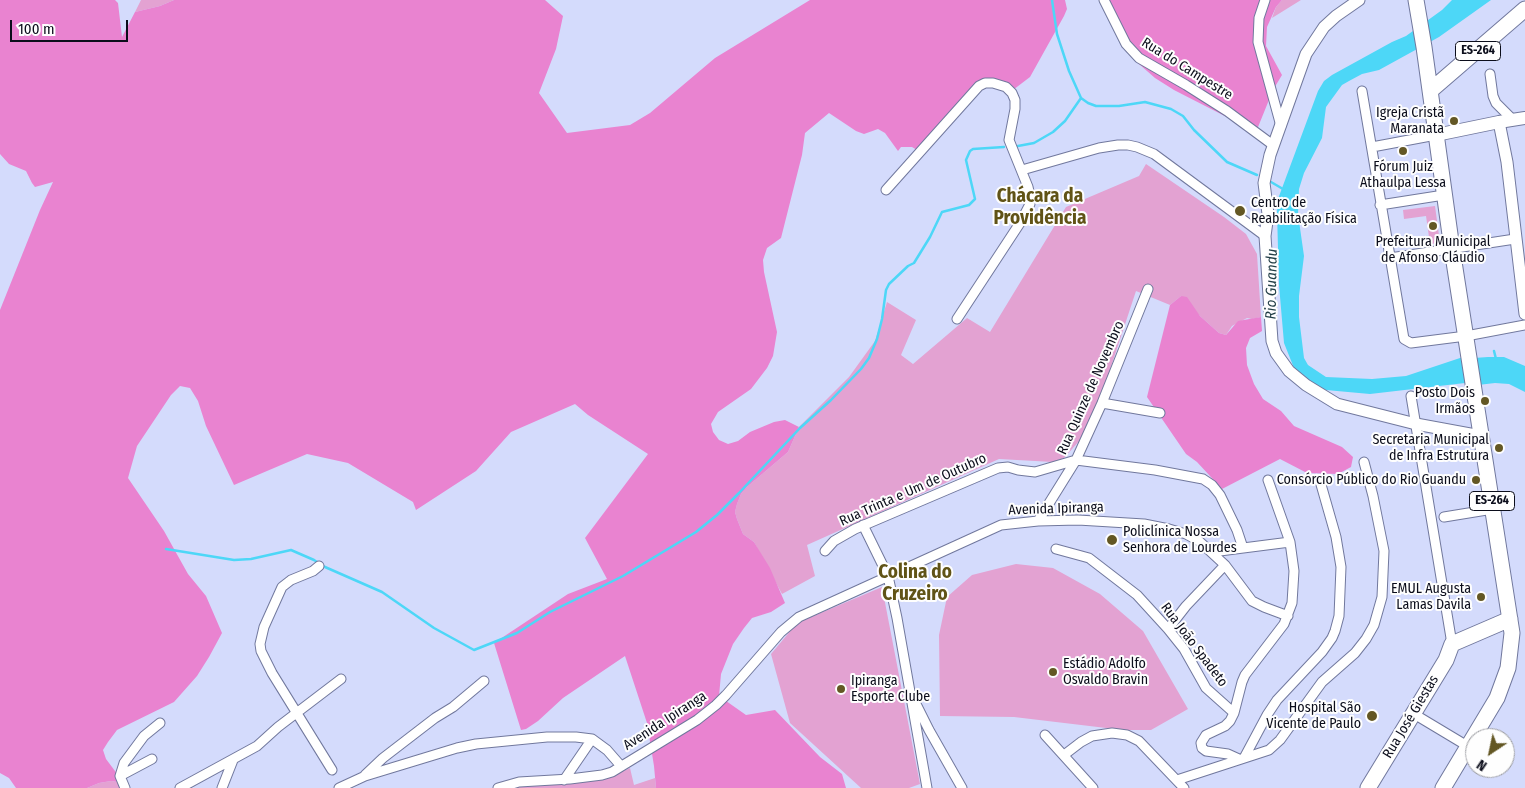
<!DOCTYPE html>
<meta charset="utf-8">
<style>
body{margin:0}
#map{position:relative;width:1525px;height:788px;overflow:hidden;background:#d4dbfc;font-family:"Fira Sans Condensed",sans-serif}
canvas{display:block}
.north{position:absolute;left:1465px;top:728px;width:50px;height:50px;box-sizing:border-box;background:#fefefe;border:1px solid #9d9ea3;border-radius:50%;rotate:214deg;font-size:14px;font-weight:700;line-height:20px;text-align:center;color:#0b0d1b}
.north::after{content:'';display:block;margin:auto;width:18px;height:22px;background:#635724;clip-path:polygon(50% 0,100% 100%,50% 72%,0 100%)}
.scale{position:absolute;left:10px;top:20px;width:118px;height:22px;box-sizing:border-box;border:2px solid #0b0d1b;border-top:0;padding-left:6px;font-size:15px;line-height:18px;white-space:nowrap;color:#0b0d1b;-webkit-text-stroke:4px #fefefe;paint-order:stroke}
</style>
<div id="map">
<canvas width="1525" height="788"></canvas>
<div class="north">N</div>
<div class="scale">100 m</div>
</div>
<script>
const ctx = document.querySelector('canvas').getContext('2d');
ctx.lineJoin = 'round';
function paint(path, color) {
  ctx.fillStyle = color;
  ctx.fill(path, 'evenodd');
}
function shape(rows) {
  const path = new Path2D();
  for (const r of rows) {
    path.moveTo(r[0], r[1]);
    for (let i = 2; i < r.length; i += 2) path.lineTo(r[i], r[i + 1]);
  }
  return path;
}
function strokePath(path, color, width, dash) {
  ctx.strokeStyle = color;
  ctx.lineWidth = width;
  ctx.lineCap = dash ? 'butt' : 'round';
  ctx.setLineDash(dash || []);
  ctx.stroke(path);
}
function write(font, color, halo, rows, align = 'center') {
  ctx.font = font + ' "Fira Sans Condensed",sans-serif';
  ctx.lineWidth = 4;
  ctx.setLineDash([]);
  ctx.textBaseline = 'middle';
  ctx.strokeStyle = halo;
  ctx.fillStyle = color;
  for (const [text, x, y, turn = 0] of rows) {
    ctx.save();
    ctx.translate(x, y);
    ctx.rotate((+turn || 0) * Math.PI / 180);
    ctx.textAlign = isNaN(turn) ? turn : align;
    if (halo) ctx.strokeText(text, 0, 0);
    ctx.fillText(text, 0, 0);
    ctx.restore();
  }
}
paint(shape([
 [141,0,174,0,160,6,135,12],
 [1282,0,1301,0,1272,18,1276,7],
 [1146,164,1224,217,1246,234,1257,254,1261,317,1252,319,1247,318,1232,326,1226,335,1219,333,1200,316,1181,296,1170,305,1136,291,1100,400,1081,439,1064,458,1053,462,999,459,807,545,815,576,782,594,754,542,743,534,737,519,735,512,737,504,741,494,747,487,788,452,799,427,849,377,875,341,887,302,916,320,901,355,913,364,967,318,990,332,1066,207,1139,176],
 [1435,206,1440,243,1430,244,1426,216,1404,219,1403,210],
 [1016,564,1053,568,1100,594,1143,631,1188,709,1151,730,1123,730,1014,717,940,716,939,635,947,597,972,575],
 [882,587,920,784,909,788,861,788,790,723,771,654,797,623],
 [630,768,634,785,655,778,656,788,510,788,595,780,610,777],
 [111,781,124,783,123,788,87,788,99,783]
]), '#e3a2d2');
paint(shape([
 [0,0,115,0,118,3,122,37,135,12,160,6,174,0,545,0,563,16,556,49,539,93,567,133,630,125,650,113,715,58,810,0,1065,0,1067,9,1064,16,1030,77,1009,93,995,88,986,88,978,90,922,153,912,147,901,147,898,151,885,133,878,129,864,134,856,131,829,113,805,133,802,155,781,238,767,248,763,260,764,272,777,332,773,356,767,368,751,389,718,412,711,424,713,432,719,440,728,444,738,441,750,432,774,422,785,420,799,427,788,452,747,487,741,494,737,504,735,512,737,519,743,534,754,542,770,568,785,603,771,612,752,618,744,628,733,644,721,674,719,696,746,715,775,710,820,757,842,774,846,788,656,788,654,766,647,723,625,656,563,698,538,721,526,729,521,730,494,643,568,594,607,579,585,538,648,454,588,415,575,404,511,432,476,471,416,510,413,502,348,463,307,454,234,485,206,426,198,401,190,388,180,386,171,395,137,446,128,478,164,531,188,574,206,596,222,633,209,657,197,676,174,702,117,730,108,742,103,750,106,759,124,783,111,781,99,783,87,788,16,788,9,778,0,773,0,310,40,210,53,182,35,187,32,183,26,171,9,164,0,154],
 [1100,0,1282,0,1276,7,1267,27,1266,46,1282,75,1273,90,1256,132,1174,90,1155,78,1139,64,1123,44],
 [1181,296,1187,297,1200,316,1219,333,1226,335,1238,321,1261,317,1262,331,1250,338,1246,348,1247,365,1254,384,1263,399,1281,411,1294,426,1342,447,1353,457,1351,467,1338,474,1307,473,1280,459,1222,489,1197,462,1186,454,1147,397,1170,305]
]), '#e983d0');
paint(shape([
 [1452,0,1491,0,1439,37,1379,70,1362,74,1349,81,1342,85,1326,107,1322,138,1304,173,1299,189,1298,214,1304,256,1299,296,1299,317,1304,358,1308,365,1326,377,1372,379,1406,376,1463,357,1465,383,1370,394,1326,390,1308,384,1294,368,1284,343,1279,285,1277,212,1278,199,1318,91,1324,81,1332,75,1392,42,1406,36,1442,10],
 [1488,357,1504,357,1525,366,1525,392,1509,384,1495,383,1478,385,1474,358]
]), '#4dd7f7');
strokePath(shape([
 [1052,0,1057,34,1069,71,1081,98,1088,103,1096,106,1119,106,1145,102,1171,109,1183,116,1194,130,1227,162,1257,175],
 [1018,146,1034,143,1053,132,1065,121,1081,98],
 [1271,182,1283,189],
 [1494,351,1496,359],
 [166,549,234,560,251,559,291,550,314,560,325,567,382,592,434,628,474,650,517,633,550,612,623,576,696,532,717,515,739,493,800,428,831,400,861,369,869,358,877,339,882,319,886,290,889,284,908,266,914,263,930,237,942,212,969,205,975,199,966,160,970,151,973,149,1004,147]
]), '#4dd7f7', 2.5);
const minor = shape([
 [1104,0,1126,44,1139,58,1186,85,1227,111,1273,145],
 [1265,0,1259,18,1258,42,1281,126],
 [1490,74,1493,96,1496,103,1513,120],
 [1362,91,1404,339,1411,343,1466,336,1525,325],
 [1372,147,1436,135],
 [1022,170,1099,148,1118,145,1128,145,1137,147,1154,154,1265,236],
 [886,190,979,86,985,83,993,83,1006,87,1012,93,1015,100,1015,109,1009,140,1028,187,1030,196,1030,204,1020,223,957,319],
 [1380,205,1444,195],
 [1390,258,1515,239],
 [1411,396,1452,644],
 [1102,403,1160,413],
 [1444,517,1493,509],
 [1038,521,1076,460,1102,403,1148,289],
 [863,525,888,576,897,618,927,788],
 [1056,549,1089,558,1137,595,1168,629,1184,649,1206,688,1234,713],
 [825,551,834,541,855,529,998,468,1008,467,1018,470,1035,472,1076,460,1155,470,1203,479,1212,485,1220,495,1237,530,1243,548],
 [1212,552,1290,542],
 [319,566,313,571,291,580,282,587,264,627,260,644,261,651,272,673,332,770],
 [1168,629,1186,606,1225,565],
 [914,700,929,730,962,788],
 [1414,714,1469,747],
 [1045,735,1093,788],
 [1064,755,1081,742,1092,736,1112,733,1127,735,1139,741,1184,788],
 [1244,758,1267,715,1277,700,1322,652,1332,638,1335,631,1339,616,1341,567,1336,537,1320,481],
 [1239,759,1228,754,1206,751,1202,748,1201,743,1206,735,1225,726,1230,721,1234,713,1242,682,1245,675,1284,624,1292,603,1294,571,1290,542,1268,480],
 [365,775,383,758,435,718,453,707,484,681],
 [120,776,152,759],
 [564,780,592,739],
 [1177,780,1269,750,1280,740,1322,682,1355,653,1366,639,1374,625,1382,597,1384,551,1373,496,1364,462],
 [125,788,120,776,124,763,144,736,160,723],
 [180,788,257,746,278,727,341,679],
 [222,788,233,760],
 [339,788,365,776,457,748,476,744,547,737,576,737,592,739,607,750,621,766],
 [498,788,519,782,570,779,602,775,612,772,697,720,716,705,726,695,781,632,799,617,1001,525,1038,521,1078,520,1144,524,1169,529,1186,534,1199,541,1225,565,1252,601,1264,607,1288,616]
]);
const tertiary = shape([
 [1359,0,1336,16,1324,27,1306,54,1270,155,1264,183,1268,214,1265,236,1272,341,1276,353,1289,371,1306,385,1337,404,1416,424,1481,436],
 [1499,122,1507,162,1525,314]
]);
const secondary = shape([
 [1436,135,1499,122,1525,118]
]);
const primary = shape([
 [1416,0,1424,47,1452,249,1512,633,1508,668,1497,698,1443,788],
 [1430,91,1525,9],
 [1368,788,1446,660,1452,644,1510,619]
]);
strokePath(minor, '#71789d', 11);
strokePath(tertiary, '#71789d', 13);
strokePath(secondary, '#71789d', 14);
strokePath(primary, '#71789d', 17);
strokePath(minor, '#fff', 9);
strokePath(tertiary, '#fff', 11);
strokePath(secondary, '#fff', 12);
strokePath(primary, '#fff', 15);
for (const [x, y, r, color] of [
 [1454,121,5,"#635724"],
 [1403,151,5,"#635724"],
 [1240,211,6,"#635724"],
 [1433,226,5,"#635724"],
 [1485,401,5,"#635724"],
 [1499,448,5,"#635724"],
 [1476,480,5,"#635724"],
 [1112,540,6,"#635724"],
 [1481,597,5,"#635724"],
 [1053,672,5,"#635724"],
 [841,689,5,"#635724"],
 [1372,716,6,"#635724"]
]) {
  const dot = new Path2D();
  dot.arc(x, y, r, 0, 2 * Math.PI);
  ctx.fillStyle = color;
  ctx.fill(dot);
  strokePath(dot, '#fefefe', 2);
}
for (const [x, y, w] of [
 [1478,51,45],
 [1492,501,45]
]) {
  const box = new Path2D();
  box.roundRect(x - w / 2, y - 9.5, w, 19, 4);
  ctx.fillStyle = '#fefefe';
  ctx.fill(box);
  strokePath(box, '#0b0d1b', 1);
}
write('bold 12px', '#0b0d1b', null, [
 ["ES-264",1478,51],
 ["ES-264",1492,501]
]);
write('14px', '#0b0d1b', '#fefefe', [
 ["Rua do Campestre",1187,69,32],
 ["Rua Quinze de Novembro",1091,388,-66],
 ["Rua Trinta e Um de Outubro",913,490,-24],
 ["Avenida Ipiranga",1056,509,-2],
 ["Rua João Spadeto",1194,645,53],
 ["Rua José Giestas",1411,717,-59],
 ["Avenida Ipiranga",665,721,-33]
]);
write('14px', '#0b0d1b', '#fefefe', [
 ["Igreja Cristã",1444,113],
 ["Maranata",1444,129],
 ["Fórum Juiz",1403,167,"center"],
 ["Athaulpa Lessa",1403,183,"center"],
 ["Centro de",1251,203,"left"],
 ["Reabilitação Física",1251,219,"left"],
 ["Prefeitura Municipal",1433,242,"center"],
 ["de Afonso Cláudio",1433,258,"center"],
 ["Posto Dois",1475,393],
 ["Irmãos",1475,409],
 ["Secretaria Municipal",1489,440],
 ["de Infra Estrutura",1489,456],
 ["Consórcio Público do Rio Guandu",1466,480],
 ["Policlínica Nossa",1123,532,"left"],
 ["Senhora de Lourdes",1123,548,"left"],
 ["EMUL Augusta",1471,589],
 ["Lamas Davila",1471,605],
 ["Estádio Adolfo",1063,664,"left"],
 ["Osvaldo Bravin",1063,680,"left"],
 ["Ipiranga",851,681,"left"],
 ["Esporte Clube",851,697,"left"],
 ["Hospital São",1361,708],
 ["Vicente de Paulo",1361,724]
], 'right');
write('italic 15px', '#223e46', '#fefefe', [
 ["Rio Guandu",1272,284,-89]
]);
write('bold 19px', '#605316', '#fefefe', [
 ["Chácara da",1040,197],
 ["Providência",1040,219],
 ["Colina do",915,573],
 ["Cruzeiro",915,595]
]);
</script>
